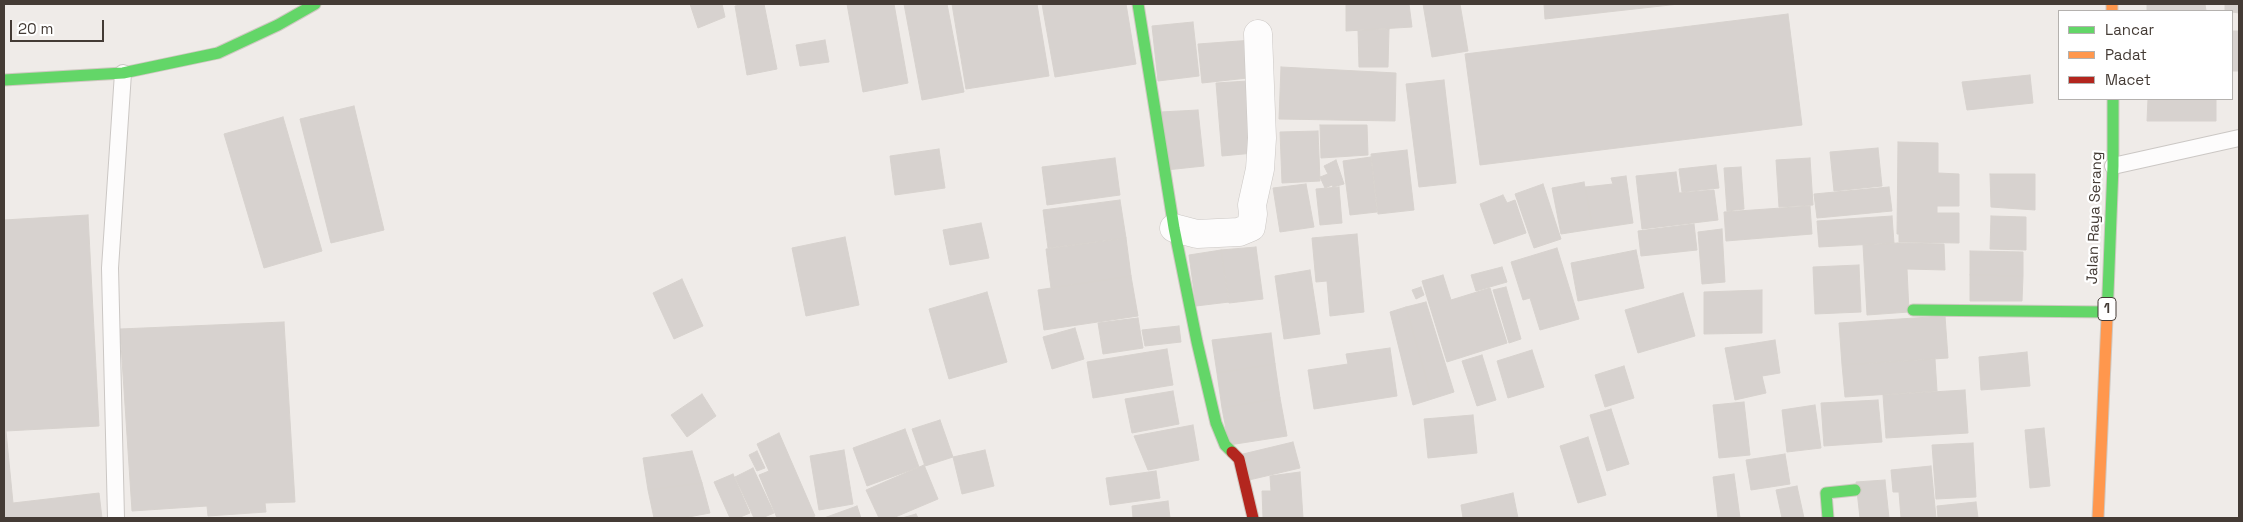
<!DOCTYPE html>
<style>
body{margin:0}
#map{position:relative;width:2243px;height:522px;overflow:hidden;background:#efebe8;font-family:"Space Grotesk",sans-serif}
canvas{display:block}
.frame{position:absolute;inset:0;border:5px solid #443b35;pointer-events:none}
.legend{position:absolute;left:2058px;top:10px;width:175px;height:90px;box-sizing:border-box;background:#fff;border:1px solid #b4b1ae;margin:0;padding:6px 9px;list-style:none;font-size:15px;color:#443b35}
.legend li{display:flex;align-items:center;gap:10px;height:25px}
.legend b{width:25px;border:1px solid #b4b1ae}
.scale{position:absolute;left:10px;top:20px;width:94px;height:22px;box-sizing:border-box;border:2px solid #443b35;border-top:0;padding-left:6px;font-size:15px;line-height:18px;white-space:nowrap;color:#443b35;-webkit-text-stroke:4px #fff;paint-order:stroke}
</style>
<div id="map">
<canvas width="2243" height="522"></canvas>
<div class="frame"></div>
<ul class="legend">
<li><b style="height:6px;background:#63d668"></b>Lancar</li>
<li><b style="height:6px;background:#ff974d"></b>Padat</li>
<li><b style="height:6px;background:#b3261e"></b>Macet</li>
</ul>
<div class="scale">20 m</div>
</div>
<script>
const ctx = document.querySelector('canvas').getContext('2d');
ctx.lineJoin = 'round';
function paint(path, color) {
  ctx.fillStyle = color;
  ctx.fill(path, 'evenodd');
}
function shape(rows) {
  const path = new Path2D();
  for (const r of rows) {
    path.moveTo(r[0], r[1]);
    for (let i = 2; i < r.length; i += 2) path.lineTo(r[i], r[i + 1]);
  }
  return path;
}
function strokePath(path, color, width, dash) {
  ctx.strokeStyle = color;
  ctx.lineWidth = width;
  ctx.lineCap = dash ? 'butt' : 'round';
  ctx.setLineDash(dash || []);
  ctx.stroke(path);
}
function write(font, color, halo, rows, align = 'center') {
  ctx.font = font + ' "Space Grotesk",sans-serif';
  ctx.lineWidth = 4.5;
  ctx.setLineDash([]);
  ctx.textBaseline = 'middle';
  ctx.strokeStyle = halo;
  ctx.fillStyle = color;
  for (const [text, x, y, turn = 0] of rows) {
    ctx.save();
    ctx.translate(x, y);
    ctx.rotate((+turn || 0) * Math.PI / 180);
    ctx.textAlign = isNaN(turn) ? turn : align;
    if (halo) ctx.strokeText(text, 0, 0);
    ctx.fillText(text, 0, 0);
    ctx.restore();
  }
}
const building = shape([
 [690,4,722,4,725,17,698,28,690,4],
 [745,4,764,4,777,69,747,75,735,6,745,4],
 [847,4,894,4,908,83,863,92,847,4],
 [904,4,947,4,964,92,922,100,904,4],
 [952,4,1037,4,1049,76,966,89,952,4],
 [1042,4,1126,4,1136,64,1055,77,1042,4],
 [1346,4,1409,4,1412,27,1346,31,1346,4],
 [1423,4,1460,4,1468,51,1432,57,1423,4],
 [1544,4,1679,4,1545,19,1544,4],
 [2147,4,2205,4,2206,11,2147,11,2147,4],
 [2225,4,2239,4,2239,13,2225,11,2225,4],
 [1788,14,1802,125,1480,165,1465,54,1788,14],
 [1193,22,1199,76,1158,81,1152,26,1193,22],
 [1389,29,1388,67,1359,67,1358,30,1389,29],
 [2232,31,2239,31,2239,71,2232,71,2232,31],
 [825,40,829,62,800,66,796,45,825,40],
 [1253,40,1257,77,1202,83,1198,44,1253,40],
 [1281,67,1396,73,1395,121,1279,119,1281,67],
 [2030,75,2033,103,1967,110,1962,82,2030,75],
 [1444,80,1456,183,1419,187,1406,84,1444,80],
 [1248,81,1254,153,1222,156,1216,83,1248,81],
 [2148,99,2216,99,2216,121,2147,121,2148,99],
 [354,106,384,230,331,243,300,119,354,106],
 [1198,110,1204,166,1166,170,1161,112,1198,110],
 [283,117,322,251,264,268,224,134,283,117],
 [1320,125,1367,125,1368,155,1321,158,1320,125],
 [1318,131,1320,181,1282,183,1280,132,1318,131],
 [1898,142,1938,143,1938,173,1959,174,1959,206,1937,206,1937,213,1959,213,1959,243,1899,242,1899,234,1897,234,1898,142],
 [1878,148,1882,186,1834,191,1830,152,1878,148],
 [939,149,945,188,895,195,890,156,939,149],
 [1407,150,1414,210,1378,214,1371,154,1407,150],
 [1371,157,1377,212,1350,215,1343,161,1371,157],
 [1115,158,1120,195,1047,205,1042,167,1115,158],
 [1810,158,1813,205,1779,207,1776,160,1810,158],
 [1336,160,1344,184,1333,187,1332,185,1325,188,1320,177,1328,174,1324,166,1336,160],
 [1716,165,1719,188,1682,192,1679,169,1716,165],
 [1741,167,1744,209,1727,211,1724,168,1741,167],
 [1676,172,1679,193,1714,190,1718,220,1642,229,1636,176,1676,172],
 [1990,174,2035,174,2035,210,1991,207,1990,174],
 [1626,176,1633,223,1593,229,1585,187,1613,184,1611,178,1626,176],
 [1584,182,1593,229,1561,234,1552,188,1584,182],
 [1306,184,1314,227,1280,232,1273,188,1306,184],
 [1543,184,1561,239,1534,248,1515,194,1543,184],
 [1339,187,1342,223,1320,225,1316,189,1339,187],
 [1889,187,1892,211,1817,218,1814,194,1889,187],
 [1503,195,1507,203,1515,200,1526,233,1494,244,1480,204,1503,195],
 [1120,200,1126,238,1048,248,1043,210,1120,200],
 [1810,206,1812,234,1726,241,1724,212,1810,206],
 [88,215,99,426,6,431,13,503,99,493,102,518,4,518,4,220,88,215],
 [1892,216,1894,243,1819,247,1817,221,1892,216],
 [1991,216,2026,217,2026,250,1990,249,1991,216],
 [981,223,989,258,950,265,943,230,981,223],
 [1694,224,1697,250,1641,256,1638,231,1694,224],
 [1722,229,1725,282,1702,284,1698,232,1722,229],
 [1357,234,1364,312,1330,316,1327,281,1316,282,1312,238,1357,234],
 [845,237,859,305,806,316,792,248,845,237],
 [1126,238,1131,276,1051,288,1046,249,1126,238],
 [1898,243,1944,244,1945,270,1907,269,1909,312,1867,315,1863,245,1898,243],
 [1256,247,1263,299,1229,303,1221,250,1256,247],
 [1557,248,1579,319,1540,330,1530,298,1523,300,1511,262,1557,248],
 [1221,250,1229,302,1196,306,1189,255,1221,250],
 [1636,250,1644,288,1578,301,1571,263,1636,250],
 [1970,251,2023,252,2023,276,1970,275,1970,251],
 [1859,265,1861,312,1815,314,1813,267,1859,265],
 [1502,267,1507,282,1476,291,1471,275,1502,267],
 [1310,270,1320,334,1284,339,1275,276,1310,270],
 [1443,275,1451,300,1490,288,1507,343,1447,362,1422,281,1443,275],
 [1970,275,2023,276,2022,301,1970,301,1970,275],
 [1131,276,1138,316,1044,330,1038,290,1131,276],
 [682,279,703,326,674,339,653,293,682,279],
 [1421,287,1424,295,1416,299,1412,290,1421,287],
 [1506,287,1521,339,1509,343,1493,290,1506,287],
 [1762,290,1762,333,1704,334,1704,292,1762,290],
 [987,292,1007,362,949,379,929,309,987,292],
 [1683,293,1695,336,1638,353,1625,310,1683,293],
 [1426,302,1454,392,1432,399,1406,307,1426,302],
 [1406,307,1432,399,1413,405,1390,312,1406,307],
 [1945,316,1948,358,1842,365,1839,323,1945,316],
 [1138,318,1143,348,1103,354,1098,323,1138,318],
 [284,322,295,502,265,503,266,512,208,516,207,506,132,511,120,329,284,322],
 [1179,326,1181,342,1145,346,1142,330,1179,326],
 [1075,328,1084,359,1052,369,1043,337,1075,328],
 [1271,333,1275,364,1217,373,1212,340,1271,333],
 [1775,340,1780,373,1762,376,1766,393,1735,400,1725,348,1775,340],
 [1390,348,1397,396,1314,409,1308,370,1348,364,1346,354,1390,348],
 [1167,349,1173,385,1093,398,1087,362,1167,349],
 [1532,350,1544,387,1508,398,1497,361,1532,350],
 [2027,352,2030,386,1981,390,1979,357,2027,352],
 [1482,355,1496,400,1477,406,1462,361,1482,355],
 [1935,359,1937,391,1845,397,1842,365,1935,359],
 [1275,364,1280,398,1222,408,1217,373,1275,364],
 [1624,366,1634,398,1605,407,1595,375,1624,366],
 [1965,390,1968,433,1886,438,1883,395,1965,390],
 [1173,391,1179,424,1132,433,1125,399,1173,391],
 [702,394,716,416,687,437,671,415,702,394],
 [1280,398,1287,436,1229,445,1222,408,1280,398],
 [1878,400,1882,442,1824,446,1821,403,1878,400],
 [1744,402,1750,455,1719,458,1713,405,1744,402],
 [1815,405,1821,448,1787,452,1782,410,1815,405],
 [1611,409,1629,464,1607,471,1590,415,1611,409],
 [1473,415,1477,453,1428,458,1424,419,1473,415],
 [940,420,953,457,925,466,912,429,940,420],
 [1193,425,1199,460,1148,470,1134,436,1193,425],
 [2044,428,2050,486,2030,488,2025,430,2044,428],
 [905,429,919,467,867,486,853,448,905,429],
 [779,433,815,516,811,518,777,518,759,475,769,471,757,444,779,433],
 [1588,437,1606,495,1578,503,1560,446,1588,437],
 [1293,442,1300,468,1249,480,1243,454,1293,442],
 [1973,443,1976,497,1936,499,1932,445,1973,443],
 [844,450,853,504,819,510,810,456,844,450],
 [985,450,994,486,962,494,953,457,985,450],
 [692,451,702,483,648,490,643,458,692,451],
 [757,451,765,468,757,471,749,455,757,451],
 [1785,454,1790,484,1751,490,1746,460,1785,454],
 [924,465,938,499,893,518,879,518,866,490,924,465],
 [1931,466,1936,518,1901,518,1899,492,1893,492,1891,470,1931,466],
 [753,468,774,513,762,518,754,518,735,477,753,468],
 [1156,471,1160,498,1110,505,1106,478,1156,471],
 [1300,472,1303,518,1263,518,1262,491,1271,491,1270,476,1300,472],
 [733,474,750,513,738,518,730,518,714,482,733,474],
 [1734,474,1740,518,1718,518,1713,477,1734,474],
 [1885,480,1889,518,1860,518,1856,482,1885,480],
 [702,483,710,513,683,518,654,518,648,490,702,483],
 [1797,486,1804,518,1782,518,1776,490,1797,486],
 [1513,493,1518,518,1463,518,1461,505,1513,493],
 [1168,501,1170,518,1133,518,1132,506,1168,501],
 [1976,502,1978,518,1938,518,1937,506,1976,502],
 [857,506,861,518,824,518,857,506],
 [916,514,918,518,902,518,916,514]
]);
paint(building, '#d7d2cf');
strokePath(building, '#d7d2ce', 1);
const lane = shape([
 [2113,166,2239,138],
 [116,518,110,268,123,73]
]);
const street = shape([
 [1174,228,1197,234,1239,232,1251,227,1253,214,1252,205,1260,169,1262,138,1258,34]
]);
const fast = shape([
 [1138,4,1174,228,1197,342,1216,423,1225,445,1232,452],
 [4,80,123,73,218,53,278,25,315,4],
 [1913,310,2107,312],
 [2107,318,2113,166,2113,99],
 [1828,518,1826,493,1855,490]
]);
const slow = shape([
 [2112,4,2112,11],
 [2098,518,2107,318]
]);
const jam = shape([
 [1232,452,1239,459,1253,518]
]);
strokePath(lane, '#cbc7c4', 18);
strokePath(street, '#cbc7c4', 29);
strokePath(fast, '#cfc8c1', 13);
strokePath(slow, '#cfc8c1', 13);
strokePath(jam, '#cfc8c1', 13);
strokePath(lane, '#fdfcfc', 16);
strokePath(street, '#fdfcfc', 28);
strokePath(fast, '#63d668', 11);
strokePath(slow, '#ff974d', 11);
strokePath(jam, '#b3261e', 11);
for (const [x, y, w] of [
 [2107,309,18]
]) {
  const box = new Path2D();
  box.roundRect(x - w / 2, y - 11.5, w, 23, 4);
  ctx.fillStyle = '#fff';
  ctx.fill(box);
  strokePath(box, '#443b35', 1);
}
write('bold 14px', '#443b35', null, [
 ["1",2107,309]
]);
write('15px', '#443b35', '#fff', [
 ["Jalan Raya Serang",2095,218,-88]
]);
</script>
